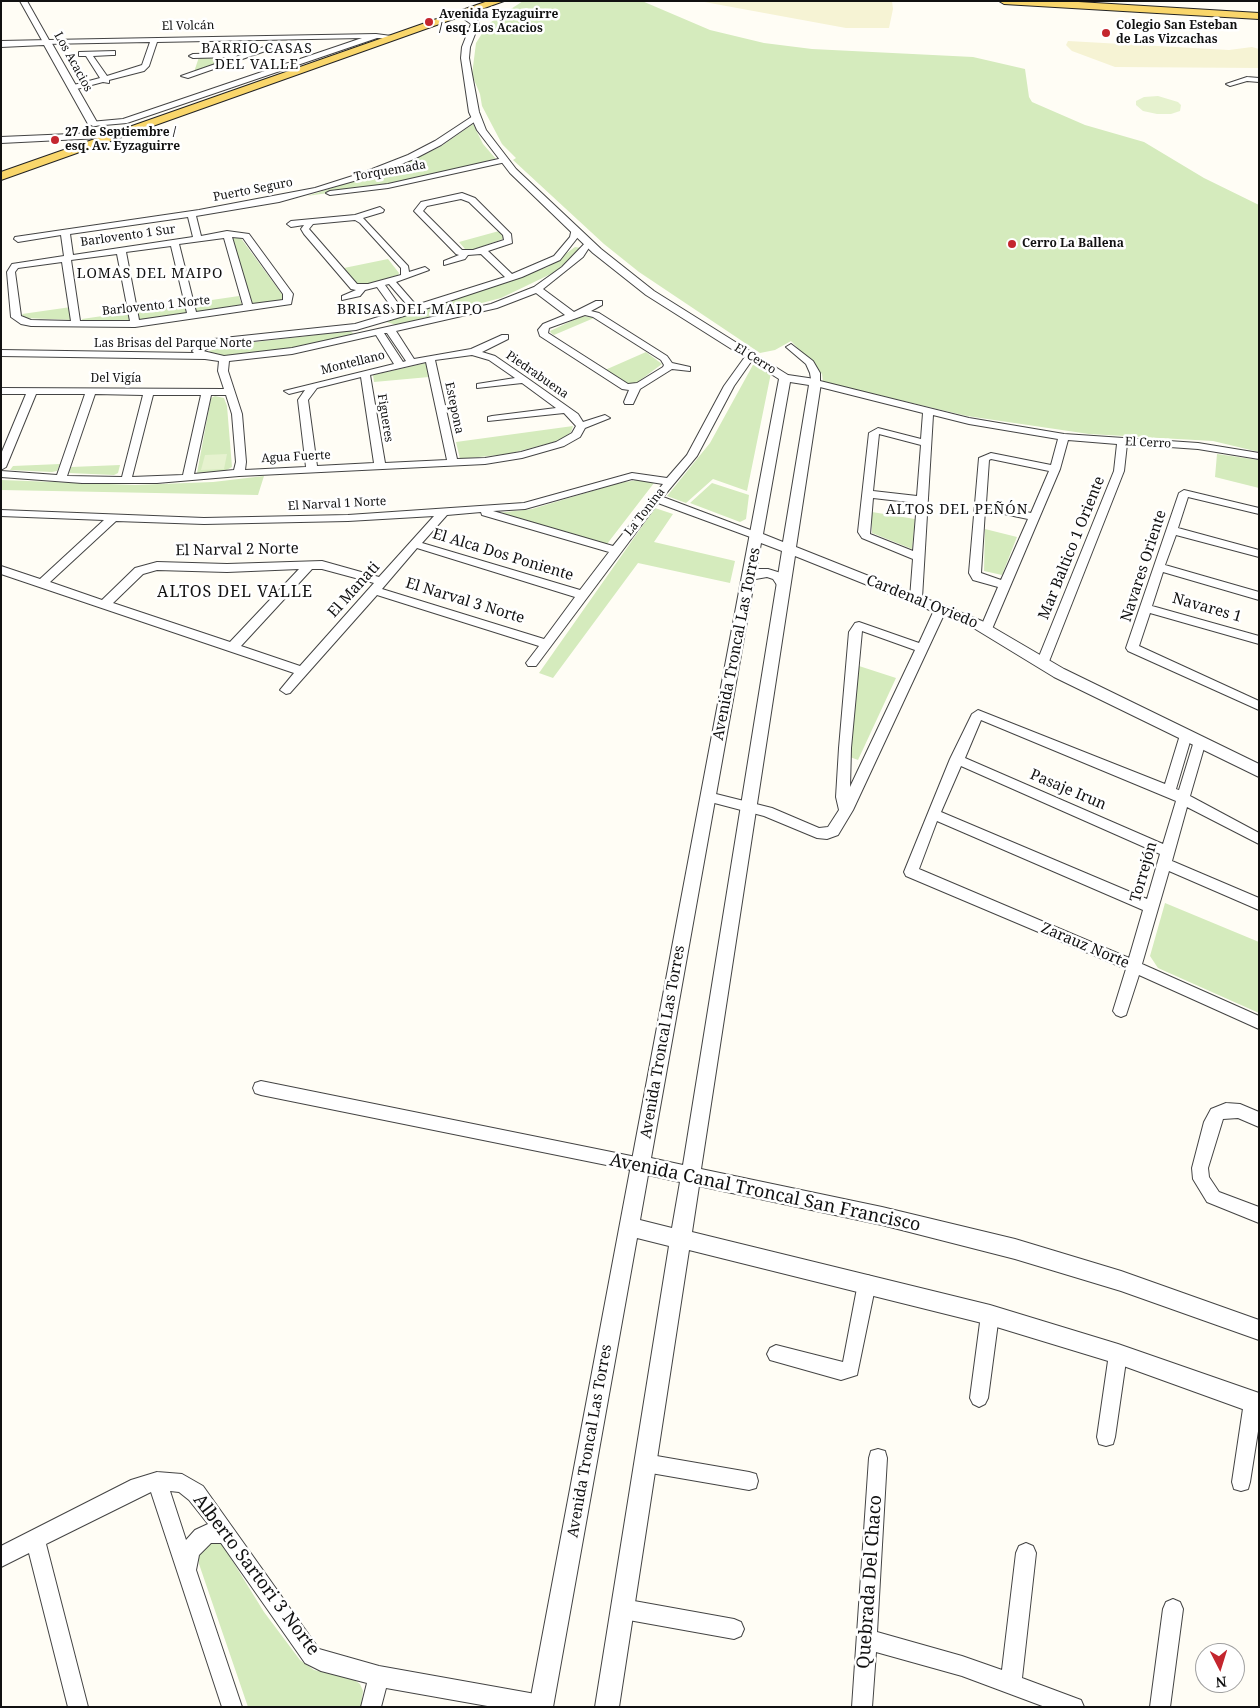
<!DOCTYPE html>
<meta charset="utf-8">
<style>
body{margin:0}
#map{position:relative;width:1260px;height:1708px;overflow:hidden;background:#fffdf5;font-family:"Noto Serif",serif}
canvas{display:block}
.frame{position:absolute;inset:0;border:2px solid #111;pointer-events:none}
.north{position:absolute;left:1195px;top:1643px;width:50px;height:50px;box-sizing:border-box;background:#fff;border:1px solid #a0a0a0;border-radius:50%;rotate:175deg;font-size:14px;font-weight:700;line-height:20px;text-align:center;color:#111}
.north::after{content:'';display:block;margin:auto;width:18px;height:22px;background:#c4262e;clip-path:polygon(50% 0,100% 100%,50% 72%,0 100%)}
</style>
<div id="map">
<canvas width="1260" height="1708"></canvas>
<div class="frame"></div>
<div class="north">N</div>
</div>
<script>
const ctx = document.querySelector('canvas').getContext('2d');
ctx.lineJoin = 'round';
function paint(path, color) {
  ctx.fillStyle = color;
  ctx.fill(path, 'evenodd');
}
function shape(rows) {
  const path = new Path2D();
  for (const r of rows) {
    path.moveTo(r[0], r[1]);
    for (let i = 2; i < r.length; i += 2) path.lineTo(r[i], r[i + 1]);
  }
  return path;
}
function strokePath(path, color, width, dash) {
  ctx.strokeStyle = color;
  ctx.lineWidth = width;
  ctx.lineCap = dash ? 'butt' : 'round';
  ctx.setLineDash(dash || []);
  ctx.stroke(path);
}
function write(font, color, halo, rows, align = 'center') {
  ctx.font = font + ' "Noto Serif",serif';
  ctx.lineWidth = 5;
  ctx.setLineDash([]);
  ctx.textBaseline = 'middle';
  ctx.strokeStyle = halo;
  ctx.fillStyle = color;
  for (const [text, x, y, turn = 0] of rows) {
    ctx.save();
    ctx.translate(x, y);
    ctx.rotate((+turn || 0) * Math.PI / 180);
    ctx.textAlign = isNaN(turn) ? turn : align;
    if (halo) ctx.strokeText(text, 0, 0);
    ctx.fillText(text, 0, 0);
    ctx.restore();
  }
}
paint(shape([
 [699,1,892,1,893,9,889,28,846,28],
 [1068,41,1229,50,1252,47,1259,49,1259,68,1115,67,1072,51,1066,45]
]), '#f6f3d4');
paint(shape([
 [523,1,642,1,710,30,764,43,812,49,973,57,1025,69,1029,97,1032,102,1085,125,1144,142,1204,178,1259,205,1259,452,1213,441,1089,434,967,416,823,382,822,374,791,341,775,350,760,353,639,272,604,244,513,160,516,158,502,144,482,106,480,94,472,75,476,43,488,24],
 [242,56,194,72,199,57],
 [473,124,483,144,496,159,385,185,307,196,397,167,440,147],
 [499,231,505,238,503,239,475,249,465,249,459,242],
 [240,237,284,297,284,301,253,305,232,238],
 [575,247,582,248,555,272,501,298,397,325,386,322,548,267],
 [388,259,399,273,398,275,360,287,344,268],
 [239,296,242,306,130,321,83,322,82,319],
 [71,307,73,320,24,318,22,314],
 [582,316,594,318,554,335,551,333,550,331],
 [350,331,354,334,288,350,252,355,216,355,208,351,238,344],
 [646,352,662,364,635,384,625,384,605,370],
 [426,363,429,377,374,382,373,375],
 [754,363,771,373,747,491,713,479,686,503,667,496,710,443],
 [215,396,224,398,227,406,232,467,225,471,197,473,211,398],
 [573,426,571,432,565,437,554,442,508,454,460,459,456,442],
 [1217,454,1259,460,1259,488,1215,477],
 [60,464,57,471,52,472,10,470,13,466],
 [120,465,118,473,114,475,69,473,71,467],
 [264,476,258,495,1,490,1,480,135,485,213,482],
 [644,479,654,483,607,544,497,513,532,509,619,483],
 [712,483,749,495,746,519,740,522,690,503],
 [655,508,673,514,654,542,735,561,730,583,638,563,553,678,539,673],
 [872,512,915,519,912,549,872,533],
 [985,529,1017,537,1002,575,984,571],
 [859,666,896,678,858,760,850,757],
 [1165,903,1259,942,1259,1013,1158,968,1150,956],
 [214,1538,222,1544,264,1612,300,1660,314,1670,353,1679,360,1684,363,1691,361,1707,248,1707,199,1564,199,1550]
]), '#d5ebbd');
paint(shape([
 [1158,96,1178,102,1181,105,1180,111,1171,114,1157,114,1143,111,1136,105,1136,101,1144,97],
 [227,454,224,469,201,470,205,455]
]), '#e6f2cf');
const minor = shape([
 [20,1,27,1,49,40,376,34,399,37,395,39,377,38,127,123,93,126,89,124,90,122,123,119,362,38,157,42,149,66,144,71,109,80,109,83,103,82,73,90,69,88,70,86,100,78,86,56,79,56,79,52,115,51,115,55,112,55,93,56,107,76,142,65,150,42,44,44,20,1],
 [264,47,271,49,188,78,181,76,264,47],
 [233,53,237,55,236,57,193,58,189,56,193,54,233,53],
 [1247,77,1259,78,1259,82,1247,81,1230,86,1226,84,1247,77],
 [473,116,480,118,441,145,414,159,368,177,279,202,196,216,201,236,227,231,249,234,293,294,291,304,135,327,31,326,21,324,11,317,7,272,12,264,64,256,61,235,18,242,14,239,15,237,199,210,315,188,362,173,408,155,435,141,473,116],
 [188,217,193,237,73,255,70,234,188,217],
 [232,237,243,238,283,294,283,300,252,304,232,237],
 [224,238,243,305,196,312,179,244,224,238],
 [171,246,187,313,139,320,126,252,171,246],
 [117,254,130,321,80,321,71,260,117,254],
 [62,262,71,321,31,320,21,316,15,272,18,268,62,262],
 [503,158,506,158,506,162,388,188,330,195,326,193,330,191,388,184,503,158],
 [462,193,475,198,511,234,512,243,488,251,512,274,554,256,570,237,572,228,578,228,578,237,560,260,522,277,404,316,356,330,215,345,203,351,224,356,292,348,491,304,534,287,562,267,588,240,592,243,583,257,543,289,574,312,596,301,602,301,602,305,591,311,599,313,667,356,672,363,690,367,690,371,672,369,640,389,633,404,625,404,624,402,629,390,622,389,540,336,538,330,543,324,565,315,536,293,497,308,396,331,414,359,471,349,502,335,508,335,508,339,482,352,495,356,527,378,578,414,583,422,605,415,610,418,585,428,580,437,564,446,522,458,485,464,239,476,157,483,82,483,1,477,1,471,57,475,85,394,36,394,6,467,1,470,1,454,26,394,1,394,1,388,224,389,218,371,219,361,205,359,1,356,1,350,194,353,192,351,199,344,214,339,355,324,395,312,377,287,365,290,360,296,342,300,342,296,356,290,351,289,304,234,301,229,304,225,291,227,287,224,291,221,355,215,380,207,384,210,383,212,363,218,408,266,409,272,425,267,429,270,396,282,416,305,505,277,481,254,468,255,465,259,444,265,444,261,459,255,456,254,414,211,421,202,462,193],
 [461,199,469,202,503,235,504,240,473,250,462,250,423,211,427,206,461,199],
 [355,220,360,223,401,268,401,275,368,284,357,284,309,229,313,224,355,220],
 [389,284,409,307,402,309,385,285,389,284],
 [585,315,593,317,661,360,664,365,663,367,637,383,628,384,548,333,549,328,585,315],
 [384,333,387,333,406,361,403,362,384,333],
 [376,335,394,364,284,391,289,394,305,390,298,400,306,467,245,470,246,462,242,414,228,371,229,361,292,354,376,335],
 [472,355,489,360,515,378,477,384,477,388,522,383,556,408,492,416,488,417,488,421,564,413,576,426,572,433,556,442,521,452,485,458,457,459,435,360,472,355],
 [426,362,447,460,385,463,370,375,426,362],
 [361,377,374,463,317,466,308,400,317,388,361,377],
 [95,394,143,395,122,477,67,476,95,394],
 [153,395,201,395,183,475,132,477,153,395],
 [211,395,226,395,232,414,236,462,234,470,194,474,211,395],
 [791,344,813,361,820,373,820,381,969,418,1064,434,1198,443,1259,453,1259,459,1198,449,1127,444,1124,471,1048,664,1042,668,1036,664,1114,471,1117,444,1068,440,1060,469,992,629,990,632,982,632,980,629,998,587,973,580,969,573,979,458,991,453,1051,465,1058,439,969,424,933,415,922,598,916,602,912,601,910,598,913,559,862,538,858,532,869,433,878,428,921,439,923,413,812,385,810,373,806,364,786,347,791,344],
 [879,434,921,445,917,496,873,491,879,434],
 [991,459,1049,471,1031,513,986,503,989,460,991,459],
 [873,498,917,503,913,551,870,534,873,498],
 [985,510,1028,519,1001,580,981,573,985,510],
 [750,353,755,356,734,386,697,456,663,497,761,534,761,538,753,538,658,503,536,666,528,666,526,663,539,646,377,595,290,693,286,694,280,690,294,673,1,574,1,566,40,579,104,520,1,516,1,510,204,518,348,515,524,503,632,473,667,478,687,455,724,386,747,354,750,353],
 [632,479,663,484,613,546,493,511,525,509,632,479],
 [481,512,482,515,609,552,580,590,422,543,447,515,481,512],
 [434,516,379,577,322,561,227,564,157,562,135,568,102,600,50,582,116,521,204,524,348,521,434,516],
 [417,548,575,597,544,639,382,589,417,548],
 [299,569,230,642,113,603,143,574,157,570,227,572,299,569],
 [312,569,322,569,374,583,300,666,241,646,312,569],
 [1184,490,1259,508,1259,514,1188,497,1178,528,1259,550,1259,557,1176,535,1165,565,1259,592,1259,600,1163,572,1152,606,1259,636,1259,644,1150,613,1139,646,1259,701,1259,710,1128,651,1126,648,1179,493,1184,490],
 [758,569,768,569,781,573,789,585,783,589,779,588,773,579,767,577,750,580,744,576,758,569],
 [941,604,947,608,853,810,838,835,827,839,817,838,764,816,703,800,701,797,708,792,772,808,819,828,828,827,839,810,836,797,839,748,849,632,855,623,859,622,919,643,935,608,941,604],
 [862,631,915,650,850,787,851,748,862,631],
 [978,710,1165,784,1180,735,1181,732,1191,732,1192,735,1176,789,1179,790,1194,741,1195,738,1205,738,1206,741,1190,796,1259,833,1259,844,1187,807,1172,861,1259,898,1259,910,1169,871,1142,964,1259,1016,1259,1029,1139,975,1126,1015,1121,1017,1116,1015,1113,1011,1126,969,906,876,904,872,950,759,972,714,978,710],
 [981,720,1176,801,1163,844,965,758,981,720],
 [961,766,1160,854,1147,899,941,812,961,766],
 [937,821,1143,910,1129,958,919,869,937,821],
 [261,1081,641,1158,647,1160,649,1165,647,1170,641,1172,261,1095,255,1093,253,1088,255,1083,261,1081],
 [1226,1103,1240,1104,1259,1112,1259,1127,1238,1118,1223,1119,1208,1168,1209,1177,1219,1192,1259,1207,1259,1223,1207,1202,1193,1179,1192,1168,1204,1122,1211,1109,1226,1103],
 [867,1275,873,1277,876,1283,857,1375,841,1380,770,1360,767,1354,770,1348,776,1345,843,1362,858,1283,861,1277,867,1275],
 [990,1306,996,1309,999,1315,988,1398,985,1404,979,1407,973,1404,970,1398,981,1315,984,1309,990,1306],
 [1118,1345,1124,1348,1127,1354,1115,1437,1113,1444,1106,1446,1099,1444,1097,1437,1109,1354,1112,1348,1118,1345],
 [1253,1393,1259,1395,1259,1425,1250,1482,1248,1489,1241,1491,1234,1489,1232,1482,1244,1402,1247,1396,1253,1393],
 [878,1449,885,1451,887,1458,877,1632,962,1656,1002,1670,1016,1553,1019,1546,1026,1543,1033,1546,1036,1553,1022,1678,1081,1700,1084,1707,1045,1707,962,1676,876,1652,872,1707,852,1707,869,1458,871,1451,878,1449],
 [645,1454,749,1472,756,1474,758,1481,756,1488,749,1490,645,1472,638,1470,636,1463,638,1456,645,1454],
 [157,1472,182,1474,203,1486,319,1649,379,1666,541,1695,548,1698,551,1707,493,1707,386,1688,381,1707,361,1707,367,1683,321,1671,305,1663,221,1543,211,1543,199,1555,196,1570,242,1707,222,1707,151,1492,46,1544,88,1707,68,1707,29,1553,1,1567,1,1546,131,1480,157,1472],
 [170,1491,179,1492,189,1500,208,1524,195,1530,186,1540,170,1491],
 [623,1599,734,1619,741,1622,744,1629,741,1636,734,1639,623,1619,616,1616,613,1609,616,1602,623,1599],
 [1173,1599,1180,1602,1183,1609,1170,1707,1150,1707,1163,1609,1166,1602,1173,1599]
]);
const tertiary = shape([
 [460,12,466,12,476,18,479,24,470,47,469,58,479,112,486,130,516,169,601,249,654,291,788,375,815,379,821,383,796,547,982,621,1064,669,1259,764,1259,777,1054,677,972,627,795,556,701,1169,882,1207,1015,1239,1121,1271,1259,1320,1259,1340,1121,1291,1015,1259,882,1225,699,1186,692,1232,990,1305,1118,1344,1259,1393,1259,1415,1118,1364,990,1325,689,1250,619,1707,595,1707,669,1246,637,1238,553,1707,529,1707,779,379,646,295,593,253,510,173,477,130,469,112,461,58,462,47,471,24,460,16,460,12],
 [790,382,809,385,783,542,763,534,790,382],
 [761,543,782,551,683,1165,651,1158,761,543],
 [648,1175,680,1182,672,1228,640,1220,648,1175],
 [50,40,98,124,96,126,88,124,44,45,1,47,1,41,50,40],
 [118,132,123,135,121,137,1,143,1,137,118,132]
]);
const primary = shape([
 [488,1,504,1,1,180,1,172,488,1],
 [999,1,1062,1,1259,13,1259,19,1004,4,999,1]
]);
strokePath(minor, '#444', 2);
strokePath(tertiary, '#444', 2);
strokePath(primary, '#222', 2);
paint(minor, '#fff');
paint(tertiary, '#fff');
paint(primary, '#f9d66b');
for (const [x, y, r, color] of [
 [429,22,5,"#c4262e"],
 [1106,33,5,"#c4262e"],
 [55,140,5,"#c4262e"],
 [1012,244,5,"#c4262e"]
]) {
  const dot = new Path2D();
  dot.arc(x, y, r, 0, 2 * Math.PI);
  ctx.fillStyle = color;
  ctx.fill(dot);
  strokePath(dot, '#fff', 2);
}
write('bold 12px', '#111', '#fff', [
 ["Avenida Eyzaguirre",439,15],
 ["/ esq. Los Acacios",439,29],
 ["Colegio San Esteban",1116,26],
 ["de Las Vizcachas",1116,40],
 ["27 de Septiembre /",65,133],
 ["esq. Av. Eyzaguirre",65,147],
 ["Cerro La Ballena",1022,244]
], 'left');
write('12px', '#111', '#fff', [
 ["El Volcán",188,26,-1],
 ["Los Acacios",73,62,61],
 ["Torquemada",390,171,-10],
 ["Puerto Seguro",253,190,-11],
 ["Barlovento 1 Sur",128,236,-8],
 ["Barlovento 1 Norte",156,306,-6],
 ["Las Brisas del Parque Norte",173,344],
 ["El Cerro",755,359,32],
 ["Montellano",353,363,-14],
 ["Piedrabuena",537,375,35],
 ["Del Vigía",116,379],
 ["Estepona",454,408,78],
 ["Figueres",385,418,81],
 ["El Cerro",1148,443,3],
 ["Agua Fuerte",296,457,-3],
 ["El Narval 1 Norte",337,504,-3],
 ["La Tonina",645,512,-52]
]);
ctx.letterSpacing = '1px';
write('14px', '#111', '#fff', [
 ["BARRIO CASAS",257,49],
 ["DEL VALLE",257,65],
 ["LOMAS DEL MAIPO",150,274],
 ["BRISAS DEL MAIPO",410,310],
 ["ALTOS DEL PEÑÓN",957,510]
]);
ctx.letterSpacing = '0px';
write('15px', '#111', '#fff', [
 ["Mar Baltico 1 Oriente",1072,548,-68],
 ["El Narval 2 Norte",237,550,-1],
 ["El Alca Dos Poniente",503,555,17],
 ["Navares Oriente",1144,566,-72],
 ["El Manati",354,590,-48],
 ["El Narval 3 Norte",465,601,17],
 ["Cardenal Oviedo",922,602,22],
 ["Navares 1",1207,608,16],
 ["Avenida Troncal Las Torres",737,644,-79],
 ["Pasaje Irun",1068,790,23],
 ["Torrejón",1144,872,-74],
 ["Zarauz Norte",1085,946,23],
 ["Avenida Troncal Las Torres",663,1042,-80],
 ["Avenida Troncal Las Torres",590,1441,-80]
]);
ctx.letterSpacing = '1px';
write('16px', '#111', '#fff', [
 ["ALTOS DEL VALLE",235,592]
]);
ctx.letterSpacing = '0px';
write('18px', '#111', '#fff', [
 ["Avenida Canal Troncal San Francisco",765,1193,12],
 ["Alberto Sartori 3 Norte",256,1575,53],
 ["Quebrada Del Chaco",870,1582,-86]
]);
</script>
